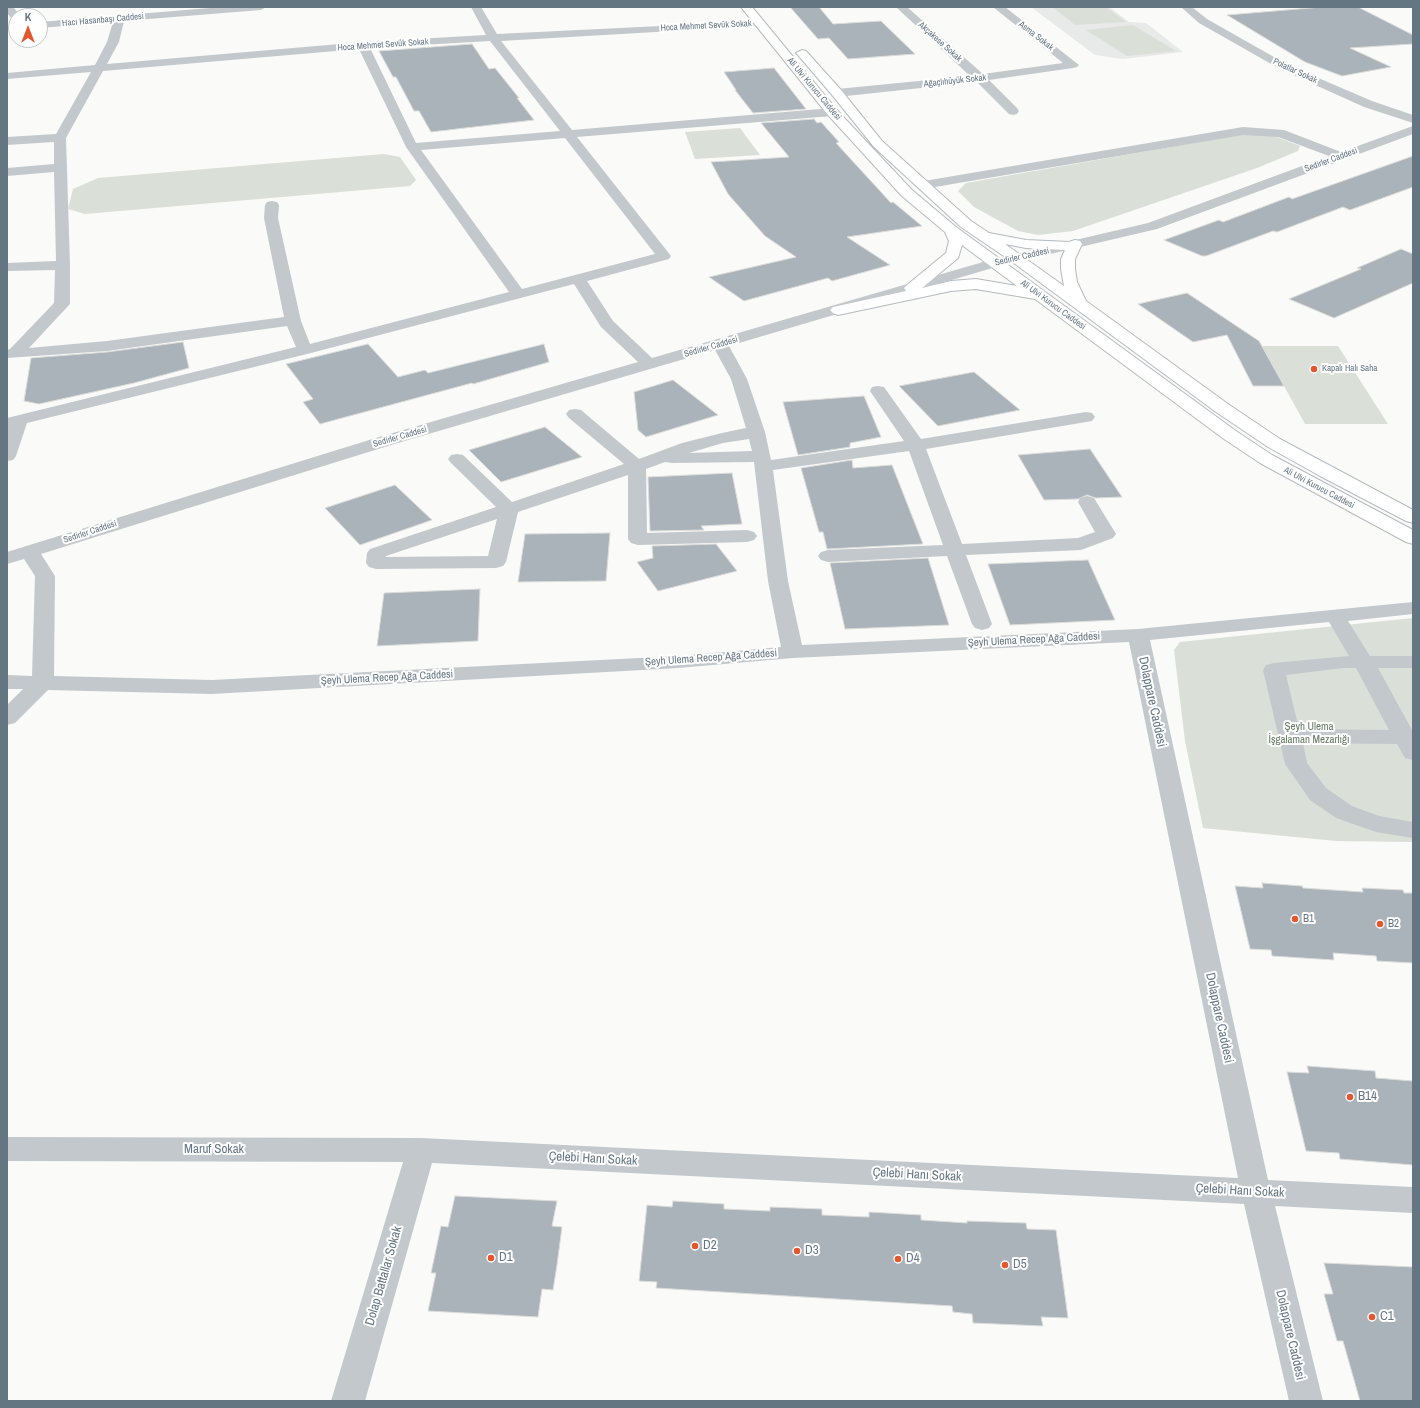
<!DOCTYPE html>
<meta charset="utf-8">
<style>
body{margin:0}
#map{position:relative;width:1420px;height:1408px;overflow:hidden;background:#fafaf8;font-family:"Archivo Narrow",sans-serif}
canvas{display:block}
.frame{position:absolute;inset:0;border:8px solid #657683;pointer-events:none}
.north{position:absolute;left:8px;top:8px;width:40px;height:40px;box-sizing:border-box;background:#fff;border:1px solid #c1c8cd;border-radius:50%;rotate:0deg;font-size:11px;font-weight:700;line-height:16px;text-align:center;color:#657683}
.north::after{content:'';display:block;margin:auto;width:14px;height:18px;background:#e4572e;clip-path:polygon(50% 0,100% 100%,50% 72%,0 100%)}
</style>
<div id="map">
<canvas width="1420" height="1408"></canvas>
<div class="frame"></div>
<div class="north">K</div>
</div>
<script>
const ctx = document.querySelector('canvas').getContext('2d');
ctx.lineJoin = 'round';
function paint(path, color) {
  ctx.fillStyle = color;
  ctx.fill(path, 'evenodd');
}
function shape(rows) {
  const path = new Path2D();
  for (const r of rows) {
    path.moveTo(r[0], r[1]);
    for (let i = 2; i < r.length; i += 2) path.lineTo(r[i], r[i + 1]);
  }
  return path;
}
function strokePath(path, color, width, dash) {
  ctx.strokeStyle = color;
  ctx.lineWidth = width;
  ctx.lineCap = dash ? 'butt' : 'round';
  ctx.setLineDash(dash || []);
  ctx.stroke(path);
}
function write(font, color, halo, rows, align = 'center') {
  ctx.font = font + ' "Archivo Narrow",sans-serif';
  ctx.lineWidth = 4;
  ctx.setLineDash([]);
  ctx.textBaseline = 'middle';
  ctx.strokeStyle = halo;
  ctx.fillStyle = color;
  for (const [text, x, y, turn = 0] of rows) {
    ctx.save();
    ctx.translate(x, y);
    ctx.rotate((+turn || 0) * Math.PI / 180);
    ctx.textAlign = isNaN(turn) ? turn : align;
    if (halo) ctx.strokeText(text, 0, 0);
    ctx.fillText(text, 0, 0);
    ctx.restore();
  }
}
paint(shape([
 [1031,7,1109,7,1129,22,1146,23,1183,52,1123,59,1095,55]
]), '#e8e9e9');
paint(shape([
 [1053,7,1106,7,1126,22,1075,25],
 [1133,25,1176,51,1127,56,1086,30],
 [740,128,760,155,695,159,685,132],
 [1245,134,1271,135,1300,146,1298,151,1257,168,1073,231,1038,235,1018,231,974,207,958,191,966,183],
 [384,154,400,157,416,180,410,186,85,214,68,209,73,189,98,178],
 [1262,346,1338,346,1388,424,1305,424],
 [1413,618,1413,842,1336,841,1203,828,1185,741,1174,650,1180,642]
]), '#dadfd7');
const building = shape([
 [790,7,819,7,833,24,881,21,915,54,848,59,829,38,818,39,790,7],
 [1322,7,1358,7,1413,35,1413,44,1350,48,1391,67,1342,76,1305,62,1227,15,1322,7],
 [472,44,489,69,495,68,519,98,517,98,534,120,431,132,419,111,414,111,396,77,393,77,379,51,472,44],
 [774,68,806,109,753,113,735,90,736,90,724,72,774,68],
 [814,119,817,123,821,122,839,142,836,143,891,203,893,202,922,226,847,237,890,265,832,281,828,278,744,301,709,277,796,257,765,236,728,194,711,162,789,157,761,123,814,119],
 [1413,156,1413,187,1350,210,1343,207,1277,232,1273,231,1206,256,1202,256,1164,240,1219,220,1223,222,1289,197,1292,199,1413,156],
 [1401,249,1413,254,1413,283,1334,318,1289,299,1361,269,1357,268,1401,249],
 [1187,293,1259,341,1284,386,1253,386,1227,335,1193,342,1138,304,1187,293],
 [183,342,189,368,134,383,39,404,24,401,31,358,107,352,183,342],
 [368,344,398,377,425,370,428,373,544,344,549,362,473,384,472,383,320,424,303,402,313,399,286,364,368,344],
 [974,372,1020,410,938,426,899,386,974,372],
 [673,380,718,415,646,437,638,430,634,392,673,380],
 [864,396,881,437,850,443,850,447,798,455,783,402,864,396],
 [545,427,582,457,501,482,469,450,545,427],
 [1090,449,1122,497,1096,498,1087,495,1078,499,1044,500,1018,455,1090,449],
 [852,460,853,468,892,465,923,544,827,549,823,532,819,532,801,468,852,460],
 [732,473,742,524,701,526,704,530,650,531,648,477,732,473],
 [395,485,432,520,360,545,325,508,395,485],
 [610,533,606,581,518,582,525,534,610,533],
 [716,544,737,571,658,591,637,562,653,558,652,546,716,544],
 [928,558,949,625,845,629,830,563,928,558],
 [1088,560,1115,620,1010,625,988,564,1088,560],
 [480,589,478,641,377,646,384,593,480,589],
 [1262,883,1302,886,1303,888,1363,892,1362,888,1403,890,1404,893,1413,893,1413,963,1377,961,1376,956,1333,953,1334,960,1272,956,1271,950,1250,949,1235,886,1263,888,1262,883],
 [1307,1066,1375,1071,1376,1078,1413,1081,1413,1165,1340,1159,1339,1153,1306,1151,1287,1072,1309,1073,1307,1066],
 [455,1196,557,1201,552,1226,562,1227,557,1265,553,1290,542,1289,538,1317,428,1311,436,1273,431,1273,441,1226,448,1227,455,1196],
 [673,1201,724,1204,724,1209,770,1211,770,1207,822,1209,822,1215,869,1217,869,1212,921,1215,921,1220,967,1223,967,1221,1026,1223,1027,1229,1056,1230,1068,1318,1041,1317,1043,1326,973,1323,972,1314,953,1312,952,1306,656,1288,657,1282,639,1281,647,1205,672,1207,673,1201],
 [1324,1263,1413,1267,1413,1401,1360,1401,1343,1341,1337,1341,1324,1294,1333,1294,1324,1263]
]);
paint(building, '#aab3b9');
strokePath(building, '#dcdcda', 1);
const major = shape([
 [741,7,752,7,836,109,880,156,912,190,956,227,1236,431,1272,455,1413,530,1413,544,1406,542,1260,463,1224,439,1035,299,976,289,951,291,838,315,833,313,830,310,833,307,906,291,904,288,907,285,946,253,949,241,945,232,902,196,828,115,741,7],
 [962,245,1017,286,976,279,951,281,922,288,958,258,962,245],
 [802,50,806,51,841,90,882,141,971,221,989,233,1026,240,1069,242,1075,240,1080,241,1082,244,1075,259,1075,269,1077,282,1086,301,1228,404,1280,439,1413,510,1413,523,1406,521,1320,476,1268,447,1216,412,1011,261,961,227,874,147,833,96,798,55,796,53,802,50],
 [1005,244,1026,248,1065,250,1061,259,1061,269,1064,286,1005,244]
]);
strokePath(major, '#b5babe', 2);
paint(shape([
 [7,7,13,7,21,16,16,16,16,20,12,19,7,13,7,7],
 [222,7,266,7,261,10,124,21,119,42,107,64,363,42,486,35,471,7,481,7,497,34,763,21,764,23,763,25,759,26,501,41,572,130,832,108,836,109,838,112,836,115,832,116,577,137,671,256,669,259,587,281,613,321,652,358,990,260,1148,223,1329,156,1278,137,1243,135,923,189,918,188,916,185,918,182,1243,127,1284,130,1341,152,1413,126,1413,134,1157,229,999,266,729,346,747,379,765,432,771,460,904,441,870,391,872,387,878,386,884,387,921,439,1086,412,1092,413,1095,417,1092,421,1086,422,926,449,962,544,1078,538,1095,532,1078,502,1080,498,1087,496,1094,498,1116,534,1113,538,1081,550,966,555,992,624,989,628,982,630,975,628,972,624,947,556,828,562,821,560,818,556,821,552,828,550,943,545,909,451,773,470,788,581,802,645,1138,629,1413,602,1413,614,1348,621,1370,656,1413,656,1413,668,1378,668,1412,730,1413,730,1413,760,1405,758,1397,744,1303,743,1307,763,1326,788,1352,806,1379,816,1413,822,1413,838,1376,832,1336,818,1310,800,1285,764,1263,670,1266,665,1274,663,1349,656,1329,622,1150,640,1268,1180,1413,1187,1413,1213,1275,1206,1323,1401,1289,1401,1244,1204,432,1163,365,1401,331,1401,403,1162,7,1161,7,1137,421,1138,1238,1178,1129,642,793,658,678,668,212,694,48,690,15,723,7,725,7,705,23,689,7,689,7,675,32,676,35,576,24,559,7,564,7,552,379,437,638,362,601,327,574,284,311,353,27,423,16,456,13,460,7,461,7,418,296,347,287,326,107,351,7,358,7,350,10,349,54,303,55,270,7,271,7,263,56,261,54,172,7,176,7,168,54,164,54,142,7,145,7,137,56,134,91,72,7,79,7,73,95,65,107,42,113,22,40,28,40,22,222,7],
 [490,41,560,131,416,143,370,48,490,41],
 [359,49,406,147,509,292,310,344,301,321,278,218,279,205,277,202,272,201,267,202,265,205,264,218,284,317,107,341,29,348,70,304,70,265,66,138,103,71,359,49],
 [565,138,655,254,522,289,421,150,565,138],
 [715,350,731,379,746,428,722,433,682,443,639,459,581,410,575,409,569,410,566,414,569,418,624,464,512,502,463,455,457,454,451,455,448,459,451,463,496,507,370,549,367,553,366,563,369,567,376,569,496,568,503,566,506,562,518,512,628,475,628,539,631,543,638,545,747,542,754,540,757,536,754,532,747,530,647,533,646,469,665,462,672,463,754,462,768,581,781,647,678,656,212,680,54,676,55,576,41,554,391,445,715,350],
 [749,439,752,451,689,453,723,443,749,439],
 [497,519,488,556,386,557,386,556,497,519],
 [1343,668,1356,668,1389,730,1299,729,1286,675,1343,668],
 [896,7,907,7,983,74,1063,63,993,7,1005,7,1079,65,1077,67,1073,68,989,80,1017,108,1019,111,1017,114,1013,115,1009,114,977,82,837,97,833,96,831,93,833,90,837,89,970,76,896,7],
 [1181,7,1192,7,1207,19,1288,65,1372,101,1413,115,1413,123,1364,107,1280,69,1199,23,1181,7]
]), '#c3c8cc');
paint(major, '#fff');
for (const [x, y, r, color] of [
 [1314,369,4,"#e4572e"],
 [1295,919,4,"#e4572e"],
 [1380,924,4,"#e4572e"],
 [1350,1097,4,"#e4572e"],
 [695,1246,4,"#e4572e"],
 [797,1251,4,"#e4572e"],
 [491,1258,4,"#e4572e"],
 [898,1259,4,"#e4572e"],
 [1005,1265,4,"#e4572e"],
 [1372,1317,4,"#e4572e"]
]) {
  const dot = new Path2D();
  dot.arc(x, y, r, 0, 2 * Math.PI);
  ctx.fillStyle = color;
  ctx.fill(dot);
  strokePath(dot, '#fff', 1.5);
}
write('9px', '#657683', '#fff', [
 ["Hacı Hasanbaşı Caddesi",103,20,-5],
 ["Hoca Mehmet Sevük Sokak",706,26,-3],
 ["Asma Sokak",1036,36,38],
 ["Akçakese Sokak",940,42,42],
 ["Hoca Mehmet Sevük Sokak",383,45,-4],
 ["Polatlar Sokak",1295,71,25],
 ["Ağaçlıhüyük Sokak",955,81,-6],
 ["Ali Ulvi Kurucu Caddesi",814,89,50],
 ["Sedirler Caddesi",1331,160,-20],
 ["Sedirler Caddesi",1022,257,-13],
 ["Ali Ulvi Kurucu Caddesi",1053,305,36],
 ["Sedirler Caddesi",711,347,-16],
 ["Sedirler Caddesi",400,437,-16],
 ["Ali Ulvi Kurucu Caddesi",1319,488,28],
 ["Sedirler Caddesi",90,532,-18]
]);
write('9px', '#657683', '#fff', [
 ["Kapalı Halı Saha",1322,369]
], 'left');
write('11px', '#657683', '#fff', [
 ["Şeyh Ulema Recep Ağa Caddesi",1034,640,-3],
 ["Şeyh Ulema Recep Ağa Caddesi",711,658,-4],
 ["Şeyh Ulema Recep Ağa Caddesi",387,678,-3]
]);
write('11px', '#687a64', '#fff', [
 ["Şeyh Ulema",1309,727],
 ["İşgalaman Mezarlığı",1309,740]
]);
write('11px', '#657683', '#fff', [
 ["B1",1303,919],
 ["B2",1388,924]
], 'left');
write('13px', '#657683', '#fff', [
 ["Dolappare Caddesi",1152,702,78],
 ["Dolappare Caddesi",1219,1018,78],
 ["Maruf Sokak",214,1150],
 ["Çelebi Hanı Sokak",593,1159,3],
 ["Çelebi Hanı Sokak",917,1175,3],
 ["Çelebi Hanı Sokak",1240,1191,3],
 ["Dolap Battallar Sokak",384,1276,-74],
 ["Dolappare Caddesi",1290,1335,77]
]);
write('13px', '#657683', '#fff', [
 ["B14",1358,1097],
 ["D2",703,1246],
 ["D3",805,1251],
 ["D1",499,1258],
 ["D4",906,1259],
 ["D5",1013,1265],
 ["C1",1380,1317]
], 'left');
</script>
